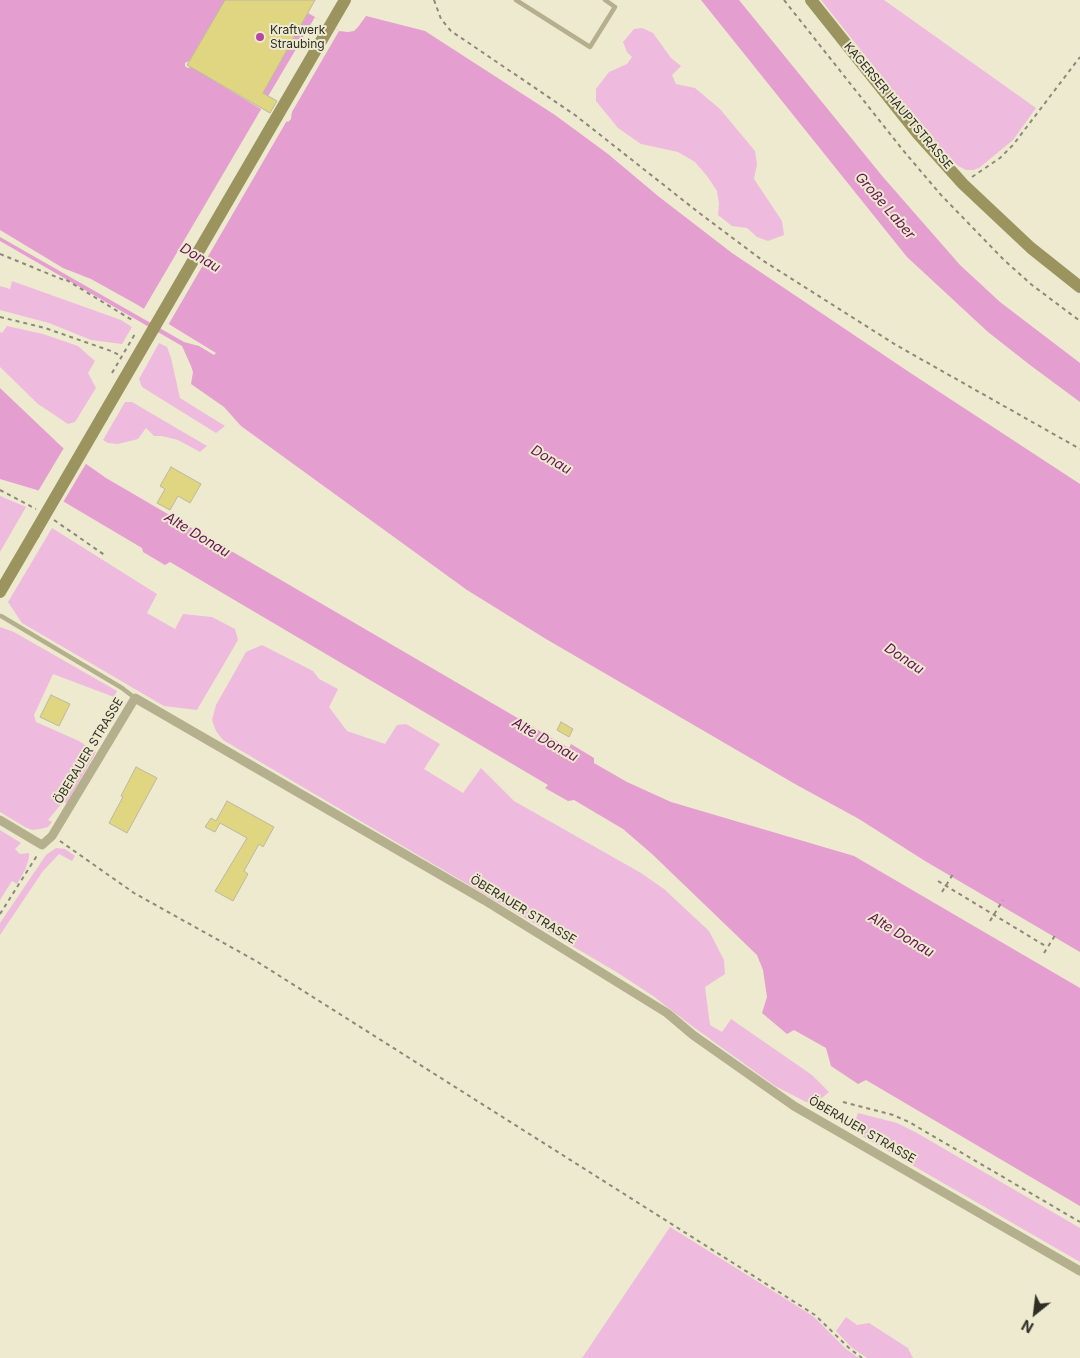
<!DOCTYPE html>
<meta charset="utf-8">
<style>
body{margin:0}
#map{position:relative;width:1080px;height:1358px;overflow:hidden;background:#edead0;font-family:Inter,sans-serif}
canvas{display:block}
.north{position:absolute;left:1010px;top:1288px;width:50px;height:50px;-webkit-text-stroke:4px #edead0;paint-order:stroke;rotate:209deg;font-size:14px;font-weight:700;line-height:20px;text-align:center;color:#2f2e24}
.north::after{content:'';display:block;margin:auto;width:18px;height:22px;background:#2f2e24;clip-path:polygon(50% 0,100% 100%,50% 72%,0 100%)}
</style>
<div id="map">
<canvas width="1080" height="1358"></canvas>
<div class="north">N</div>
</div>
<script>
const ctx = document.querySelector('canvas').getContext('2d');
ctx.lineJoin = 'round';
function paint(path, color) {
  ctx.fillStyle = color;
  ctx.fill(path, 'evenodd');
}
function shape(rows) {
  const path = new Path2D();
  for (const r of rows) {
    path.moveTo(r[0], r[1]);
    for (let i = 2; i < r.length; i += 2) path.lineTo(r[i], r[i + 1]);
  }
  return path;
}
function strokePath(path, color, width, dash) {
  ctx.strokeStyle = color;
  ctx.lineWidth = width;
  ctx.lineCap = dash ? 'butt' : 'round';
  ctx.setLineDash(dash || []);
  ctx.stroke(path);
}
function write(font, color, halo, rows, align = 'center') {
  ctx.font = font + ' Inter,sans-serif';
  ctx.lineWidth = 4;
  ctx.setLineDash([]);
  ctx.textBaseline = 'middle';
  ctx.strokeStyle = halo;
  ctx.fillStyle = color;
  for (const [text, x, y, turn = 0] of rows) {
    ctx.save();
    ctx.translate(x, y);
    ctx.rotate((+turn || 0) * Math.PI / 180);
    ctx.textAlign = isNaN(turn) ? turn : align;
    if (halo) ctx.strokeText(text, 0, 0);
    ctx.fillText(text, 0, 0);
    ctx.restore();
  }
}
paint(shape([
 [821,0,884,0,1036,108,1013,140,979,168,973,170,966,170,958,166,925,131],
 [642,28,653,33,671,58,681,66,672,75,676,84,695,88,720,109,755,151,757,164,754,179,782,221,784,235,768,241,757,237,747,228,732,226,718,215,719,204,717,191,707,176,695,162,678,152,641,144,618,128,596,101,596,89,609,72,627,64,632,57,627,52,623,42,634,29],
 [12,281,121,320,132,327,122,344,91,340,49,323,0,310,0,286,10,289],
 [7,326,43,334,78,346,95,361,88,373,96,388,75,422,68,424,38,404,0,367,0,332,2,333],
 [159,343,167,347,171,358,180,398,225,426,216,433,142,387,139,379],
 [125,402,132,402,207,446,200,452,178,440,162,436,154,436,146,428,138,439,118,444,108,443,103,440],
 [0,496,26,507,0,552],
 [52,528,157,594,147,613,175,629,183,614,212,617,235,629,238,640,197,710,164,706,22,623,8,602],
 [0,627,14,632,117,691,114,697,53,674,34,715,36,722,79,741,96,752,67,803,63,802,48,820,52,822,48,827,40,829,32,830,25,827,0,812],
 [262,645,313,671,319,679,338,689,329,707,347,731,385,744,397,725,406,724,440,744,424,769,463,793,481,768,514,801,641,873,664,889,709,931,724,960,725,974,705,987,710,1025,722,1032,731,1019,812,1075,829,1092,816,1103,806,1102,775,1086,692,1026,653,996,618,973,223,740,216,731,212,720,216,705,246,652],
 [0,830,21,843,15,849,20,854,29,853,29,858,25,870,17,884,12,881,0,900],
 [56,848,65,849,75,856,72,861,59,854,43,871,0,935,0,923,46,855],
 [858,1113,897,1123,917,1133,1080,1228,1080,1262,860,1135,853,1127],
 [670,1227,813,1316,846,1349,859,1358,582,1358],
 [846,1317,857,1325,869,1323,908,1348,913,1358,867,1358,851,1347,836,1331]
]), '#eebbde');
paint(shape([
 [0,0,225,0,189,61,185,63,185,66,188,68,191,67,261,109,288,122,291,119,292,111,263,93,308,13,339,31,348,32,354,31,358,27,366,16,425,31,555,115,608,154,658,196,732,253,912,374,1080,484,1080,952,925,861,859,819,795,784,546,639,467,590,241,426,224,407,191,384,193,372,191,366,182,346,0,241,0,237,184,342,199,346,214,355,216,353,136,304,91,279,63,268,0,230],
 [701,0,739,0,883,177,960,265,1000,302,1080,363,1080,402,1030,365,988,332,907,257],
 [0,388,62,447,106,478,569,748,571,744,594,758,594,763,627,782,671,802,854,856,1080,988,1080,1206,866,1080,858,1084,831,1066,826,1048,794,1030,787,1034,762,1013,767,997,763,970,757,955,652,854,623,829,574,800,568,801,545,788,548,785,170,562,165,565,143,552,142,548,61,500,37,490,0,479]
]), '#e59ed0');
paint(shape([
 [315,17,339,31,167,327,142,312,263,106,288,119,288,118,289,111,267,98],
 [65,446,87,462,62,504,37,493]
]), '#edead0');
const building = shape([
 [225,0,315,0,263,93,277,101,270,113,187,65,225,0],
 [171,467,201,484,190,503,178,496,170,510,157,503,165,489,160,486,171,467],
 [51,695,70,704,59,726,40,717,51,695],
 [561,722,573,729,569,737,557,730,561,722],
 [136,767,157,778,127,833,109,823,123,797,121,796,136,767],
 [227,801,274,827,263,847,259,844,244,871,248,874,233,901,215,891,247,838,220,823,215,832,205,827,211,818,216,821,227,801]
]);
paint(building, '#e0d580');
strokePath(building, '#bbb89f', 1);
strokePath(shape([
 [434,0,441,19,451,31,575,115,698,212,762,260,896,345,1080,449],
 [784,0,902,149,941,195,1004,260,1032,285,1080,321],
 [972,177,1000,158,1013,145,1080,57],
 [0,254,64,280,65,279,132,320],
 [0,317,45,328,111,351,121,356],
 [112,373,135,334],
 [0,490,36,509],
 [54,520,106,556],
 [60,841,134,893,256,961,749,1273,815,1315,849,1348,862,1358],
 [938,881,1047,947],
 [942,892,953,874],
 [0,914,38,854],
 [990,921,1003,900],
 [1044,953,1056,934],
 [843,1102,893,1115,909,1122,1080,1222]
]), '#8b8978', 2, [4, 4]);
strokePath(shape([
 [516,0,590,47,615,7,605,0],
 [1,616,122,688,135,698]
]), '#b4b08e', 4.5);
strokePath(shape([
 [0,820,42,845,52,836,135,698,484,900,667,1013,693,1035,794,1106,1080,1271]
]), '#b4b08e', 9);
strokePath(shape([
 [811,0,918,134,963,184,1031,248,1080,287],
 [102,417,345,0],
 [0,592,34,534]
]), '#9b945f', 12);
strokePath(shape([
 [34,534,102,417]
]), '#9b945f', 12);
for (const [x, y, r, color] of [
 [260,37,5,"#b9469f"]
]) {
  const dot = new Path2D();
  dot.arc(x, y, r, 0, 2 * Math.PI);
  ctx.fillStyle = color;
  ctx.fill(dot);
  strokePath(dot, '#edead0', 2);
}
write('12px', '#2f2e24', '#edead0', [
 ["Kraftwerk",270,30],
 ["Straubing",270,44]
], 'left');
write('12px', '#2f2e24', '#edead0', [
 ["KAGERSER HAUPTSTRASSE",898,106,50],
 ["ÖBERAUER STRASSE",89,751,-59],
 ["ÖBERAUER STRASSE",523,910,31],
 ["ÖBERAUER STRASSE",862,1130,30]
]);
write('italic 14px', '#661255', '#edead0', [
 ["Große Laber",885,206,49],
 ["Donau",200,258,30],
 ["Donau",551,460,30],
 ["Alte Donau",197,535,31],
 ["Donau",904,659,34],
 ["Alte Donau",545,740,30],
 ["Alte Donau",901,935,31]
]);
</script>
